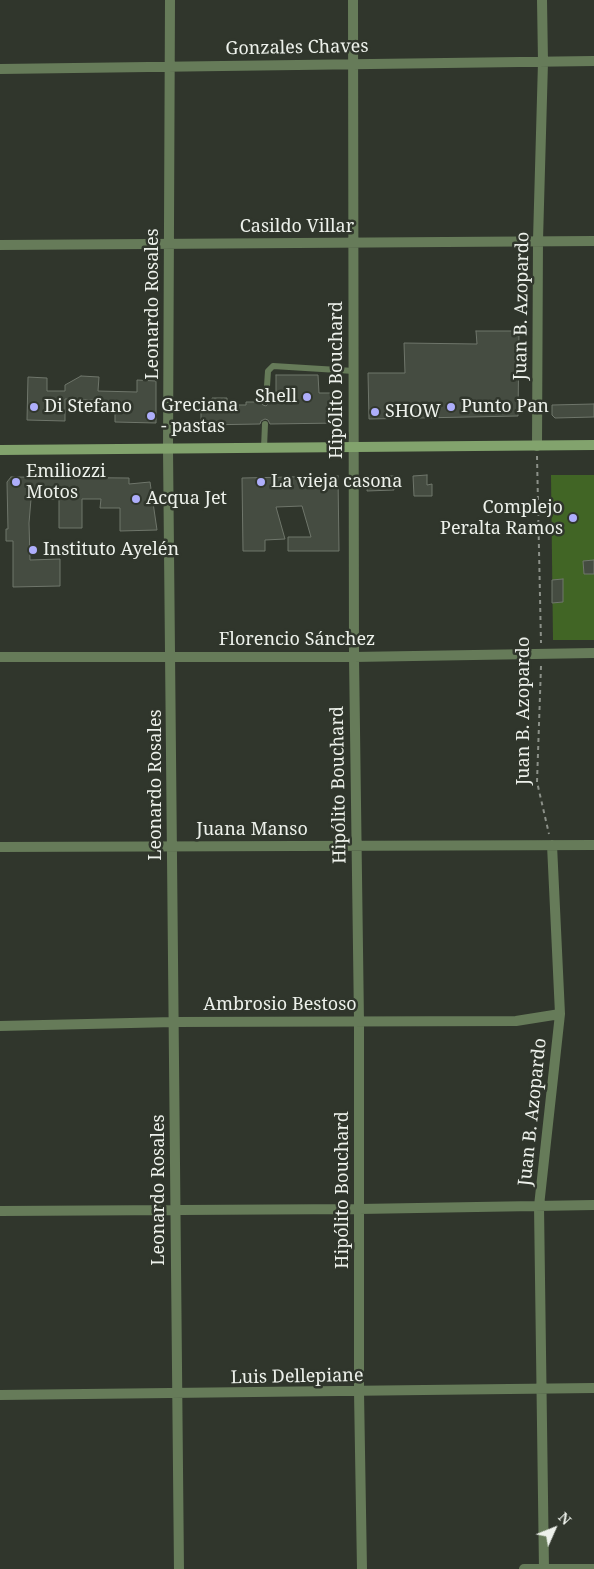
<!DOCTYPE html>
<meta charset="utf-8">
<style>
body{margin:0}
#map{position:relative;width:594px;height:1569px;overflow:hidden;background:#30362c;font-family:"Noto Serif",serif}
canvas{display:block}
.north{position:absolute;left:529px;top:1504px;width:50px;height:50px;-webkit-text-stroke:4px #30362c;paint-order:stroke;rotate:46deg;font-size:14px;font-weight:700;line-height:20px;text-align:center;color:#edf1eb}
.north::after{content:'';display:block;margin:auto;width:18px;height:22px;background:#edf1eb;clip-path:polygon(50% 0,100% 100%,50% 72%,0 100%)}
</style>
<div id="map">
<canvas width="594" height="1569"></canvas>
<div class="north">N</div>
</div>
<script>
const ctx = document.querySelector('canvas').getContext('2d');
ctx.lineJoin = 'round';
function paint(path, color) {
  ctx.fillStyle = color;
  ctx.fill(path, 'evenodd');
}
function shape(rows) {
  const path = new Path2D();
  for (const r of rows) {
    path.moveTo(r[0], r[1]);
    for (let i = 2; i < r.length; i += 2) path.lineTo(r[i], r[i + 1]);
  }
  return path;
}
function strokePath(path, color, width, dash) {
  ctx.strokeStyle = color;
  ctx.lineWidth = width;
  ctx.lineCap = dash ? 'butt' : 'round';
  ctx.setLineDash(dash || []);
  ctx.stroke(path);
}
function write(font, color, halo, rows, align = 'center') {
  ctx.font = font + ' "Noto Serif",serif';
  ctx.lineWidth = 5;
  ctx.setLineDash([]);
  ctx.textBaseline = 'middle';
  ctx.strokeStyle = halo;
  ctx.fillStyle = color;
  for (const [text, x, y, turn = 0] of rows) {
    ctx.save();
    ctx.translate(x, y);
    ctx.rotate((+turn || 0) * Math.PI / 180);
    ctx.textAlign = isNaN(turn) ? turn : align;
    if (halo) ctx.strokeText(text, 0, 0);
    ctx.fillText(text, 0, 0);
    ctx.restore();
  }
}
paint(shape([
 [551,475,594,475,594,640,553,640]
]), '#416525');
const building = shape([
 [476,331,519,331,518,416,369,419,368,373,405,373,404,343,477,344,476,331],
 [276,375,318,375,319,393,338,393,339,423,270,424,268,420,265,419,261,421,260,424,201,425,201,403,212,402,212,398,227,398,227,405,246,405,246,402,261,402,263,405,266,406,271,401,276,401,276,375],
 [81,376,99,377,98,391,137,392,137,380,156,381,156,423,115,422,115,401,65,399,65,421,27,420,28,377,47,378,47,391,65,391,65,385,81,376],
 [594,404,594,417,555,418,552,415,552,405,594,404],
 [427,475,427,485,432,484,432,496,414,496,413,476,427,475],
 [338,476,339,551,288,551,288,537,311,537,302,506,276,507,285,539,265,540,265,551,243,551,242,478,338,476],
 [371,476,394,476,394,490,367,491,368,479,371,476],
 [11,477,129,478,129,484,150,482,157,530,120,531,120,508,100,508,101,499,82,499,82,528,59,528,59,499,31,499,29,523,30,560,60,559,60,586,13,587,13,541,6,541,6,529,8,529,7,482,11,477],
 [594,560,594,574,584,574,583,561,594,560],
 [563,579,563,602,552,603,552,580,563,579]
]);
paint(building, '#454c41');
strokePath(building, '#6f766b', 1);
strokePath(shape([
 [537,456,541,643],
 [541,666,537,782,549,834]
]), '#8c9189', 2, [4, 4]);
strokePath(shape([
 [266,401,268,371,273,366,354,371],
 [264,448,265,424]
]), '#667b59', 6);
strokePath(shape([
 [170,0,168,449,179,1569],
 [353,0,354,657,359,1021,359,1392,362,1569],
 [0,69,594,61],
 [0,245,594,241],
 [537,446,538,240,543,62,542,0],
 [0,657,354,657,594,653],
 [0,847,594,845],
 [0,1026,174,1022,516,1021,560,1014],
 [0,1211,359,1209,594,1205],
 [0,1395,594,1388],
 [524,1569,594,1569],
 [544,1569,539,1206,560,1014,552,845]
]), '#667b59', 10);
strokePath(shape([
 [0,450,594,445]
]), '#82a36d', 10);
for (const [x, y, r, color] of [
 [307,397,5,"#aeaefb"],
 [34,407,5,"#aeaefb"],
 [451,407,5,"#aeaefb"],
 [375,412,5,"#aeaefb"],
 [151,416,5,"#aeaefb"],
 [16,482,5,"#aeaefb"],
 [261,482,5,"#aeaefb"],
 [136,499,5,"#aeaefb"],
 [573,518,5,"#aeaefb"],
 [33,550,5,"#aeaefb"]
]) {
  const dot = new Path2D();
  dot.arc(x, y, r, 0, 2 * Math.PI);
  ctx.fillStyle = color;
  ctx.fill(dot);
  strokePath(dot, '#30362c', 2);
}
write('18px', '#edf1eb', '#30362c', [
 ["Gonzales Chaves",297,48,-1],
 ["Casildo Villar",297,227],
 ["Leonardo Rosales",153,304,-90],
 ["Juan B. Azopardo",522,306,-89],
 ["Hipólito Bouchard",337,380,-90],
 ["Florencio Sánchez",297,640],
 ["Juan B. Azopardo",524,711,-90],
 ["Leonardo Rosales",156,785,-90],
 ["Hipólito Bouchard",339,785,-91],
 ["Juana Manso",252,830],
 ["Ambrosio Bestoso",280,1005],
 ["Juan B. Azopardo",533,1112,-84],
 ["Leonardo Rosales",159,1190,-90],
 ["Hipólito Bouchard",343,1190,-90],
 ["Luis Dellepiane",297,1377,-1]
]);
write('18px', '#edf1eb', '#30362c', [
 ["Shell",297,397,"right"],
 ["Greciana",161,406],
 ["- pastas",161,427],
 ["Di Stefano",44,407],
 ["Punto Pan",461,407],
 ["SHOW",385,412],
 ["Emiliozzi",26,472],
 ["Motos",26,493],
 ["La vieja casona",271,482],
 ["Acqua Jet",146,499],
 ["Complejo",563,508,"right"],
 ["Peralta Ramos",563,529,"right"],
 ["Instituto Ayelén",43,550]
], 'left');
</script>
